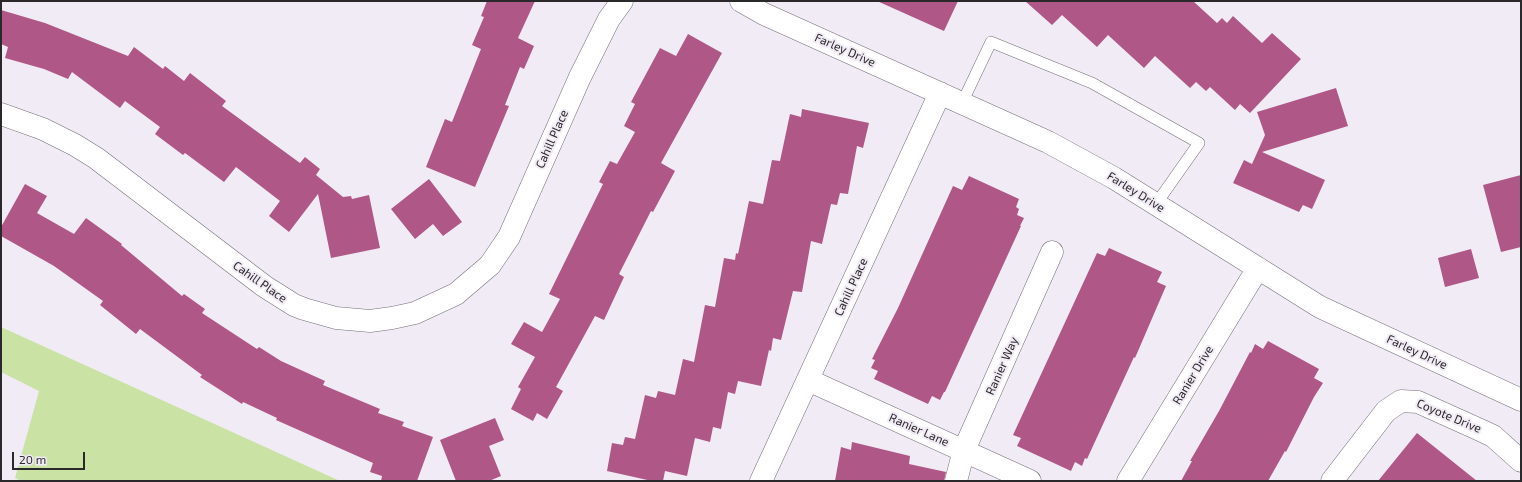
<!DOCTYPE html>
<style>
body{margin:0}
#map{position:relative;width:1522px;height:482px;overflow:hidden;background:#f1ebf5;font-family:"Exo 2",sans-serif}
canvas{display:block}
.frame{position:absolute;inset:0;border:2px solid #2a282b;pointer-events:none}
.scale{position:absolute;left:12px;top:452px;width:73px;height:18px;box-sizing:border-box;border:2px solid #2a282b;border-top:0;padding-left:5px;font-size:12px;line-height:14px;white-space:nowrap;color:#2a282b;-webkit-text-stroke:3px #f1ebf5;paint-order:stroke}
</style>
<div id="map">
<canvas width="1522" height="482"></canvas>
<div class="frame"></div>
<div class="scale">20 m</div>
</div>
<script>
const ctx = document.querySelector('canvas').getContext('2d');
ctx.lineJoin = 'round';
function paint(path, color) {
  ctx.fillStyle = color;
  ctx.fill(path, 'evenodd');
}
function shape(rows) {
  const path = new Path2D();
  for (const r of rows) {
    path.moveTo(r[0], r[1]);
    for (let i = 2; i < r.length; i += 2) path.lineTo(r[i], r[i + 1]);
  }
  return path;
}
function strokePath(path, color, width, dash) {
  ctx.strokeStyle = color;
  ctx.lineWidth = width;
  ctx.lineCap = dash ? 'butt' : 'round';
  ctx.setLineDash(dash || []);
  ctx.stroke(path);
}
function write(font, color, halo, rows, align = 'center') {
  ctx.font = font + ' "Exo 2",sans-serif';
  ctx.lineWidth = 4;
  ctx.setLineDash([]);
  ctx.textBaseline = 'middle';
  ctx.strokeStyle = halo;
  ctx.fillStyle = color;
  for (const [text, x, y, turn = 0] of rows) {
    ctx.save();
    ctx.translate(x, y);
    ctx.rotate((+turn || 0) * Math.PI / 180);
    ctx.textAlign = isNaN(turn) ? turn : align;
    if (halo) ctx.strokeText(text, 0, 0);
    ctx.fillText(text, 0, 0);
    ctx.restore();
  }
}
paint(shape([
 [1,327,340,481,21,481,15,478,39,391,1,372]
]), '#cae3a4');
paint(shape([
 [487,1,535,1,518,38,534,46,524,69,520,67,505,105,509,106,475,187,426,167,445,119,452,122,481,49,472,45,484,17,481,16],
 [877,1,958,1,944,31],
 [1025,1,1193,1,1217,23,1222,18,1227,23,1233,16,1262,43,1272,33,1301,59,1250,113,1240,104,1235,110,1210,87,1206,91,1196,82,1190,88,1155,56,1144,68,1108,35,1097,47,1062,15,1052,25],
 [1,10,45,23,128,56,134,47,163,69,165,66,184,81,190,73,226,101,222,106,300,163,305,157,320,169,316,175,343,197,351,196,352,199,369,195,380,248,331,258,318,194,289,232,269,216,280,201,236,167,224,182,185,153,183,155,155,134,160,127,125,101,120,108,72,72,68,79,44,69,5,58,8,47,1,44],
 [688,34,722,53,661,163,675,171,653,212,651,211,619,274,624,277,604,320,595,316,556,387,563,391,547,419,537,413,533,421,511,409,521,389,518,387,535,357,511,344,524,322,542,332,560,299,549,294,603,184,599,182,610,161,617,164,635,132,624,126,635,104,631,102,660,48,676,56],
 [1336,88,1348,126,1262,152,1325,180,1312,209,1303,205,1299,212,1233,183,1244,160,1252,164,1265,135,1257,112],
 [802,109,869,123,863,148,857,146,848,194,840,193,837,205,831,204,822,244,811,241,802,292,793,291,781,340,773,338,771,351,769,350,761,386,738,381,735,394,728,392,721,429,713,427,710,442,695,438,687,476,665,471,663,481,652,481,607,471,612,443,623,445,625,437,635,439,645,395,656,398,658,391,675,395,683,359,694,362,705,305,715,307,724,258,735,260,736,253,738,254,749,201,763,204,772,160,780,161,790,114,801,117],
 [1521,175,1521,247,1501,252,1483,185],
 [969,176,1019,199,1016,207,1019,209,1017,215,1024,218,1020,226,1021,226,945,392,944,392,940,400,932,396,928,404,874,379,878,371,871,368,875,360,872,359,898,308,953,186,962,190],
 [429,179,462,222,443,236,433,224,415,239,391,209],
 [25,184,47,196,37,213,74,234,86,218,122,244,121,245,182,296,184,294,205,309,202,313,257,349,259,347,281,361,325,381,323,385,380,409,378,413,404,422,402,426,433,437,417,481,381,481,382,476,370,472,373,463,276,420,277,418,243,402,242,404,200,377,202,375,140,329,136,334,100,305,103,301,54,266,1,236,1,227],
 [1109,248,1162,272,1157,282,1166,286,1135,358,1134,357,1087,459,1085,458,1082,466,1075,462,1071,471,1017,446,1021,438,1013,435,1097,253,1105,256],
 [1471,249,1479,278,1445,287,1438,258],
 [1268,341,1319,369,1314,378,1323,383,1314,397,1286,452,1285,451,1268,481,1181,481,1192,461,1190,461,1219,411,1250,352,1251,353,1255,344,1263,349],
 [495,418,504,440,489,446,501,476,489,481,456,481,440,440],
 [1417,433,1477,481,1378,481],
 [852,442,910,456,909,464,946,472,944,481,835,481,841,447,851,450]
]), '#af5787');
const service = shape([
 [962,103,991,42,1092,83,1199,143,1156,204]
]);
const minor = shape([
 [741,1,764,14,1048,142,1114,178,1320,307,1521,400],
 [1,114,43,129,75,145,96,158,264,286,294,305,304,309,336,318,370,321,392,318,415,313,456,294,490,265,509,237,580,77,609,19,622,1],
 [808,380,1030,481],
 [761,481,940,93],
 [956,481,964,450,1052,252],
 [1128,481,1258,268],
 [1332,481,1386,411,1401,401,1418,402,1478,429,1493,436,1521,461]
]);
strokePath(service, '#746e77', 12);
strokePath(minor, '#746e77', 23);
strokePath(service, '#fff', 11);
strokePath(minor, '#fff', 22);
write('12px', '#2a282b', '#f1ebf5', [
 ["Farley Drive",845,50,24],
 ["Cahill Place",552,139,-66],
 ["Farley Drive",1136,192,32],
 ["Cahill Place",260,282,35],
 ["Cahill Place",851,287,-65],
 ["Farley Drive",1417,352,25],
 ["Ranier Way",1002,366,-66],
 ["Ranier Drive",1193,375,-59],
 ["Coyote Drive",1449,416,23],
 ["Ranier Lane",919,430,24]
]);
</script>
